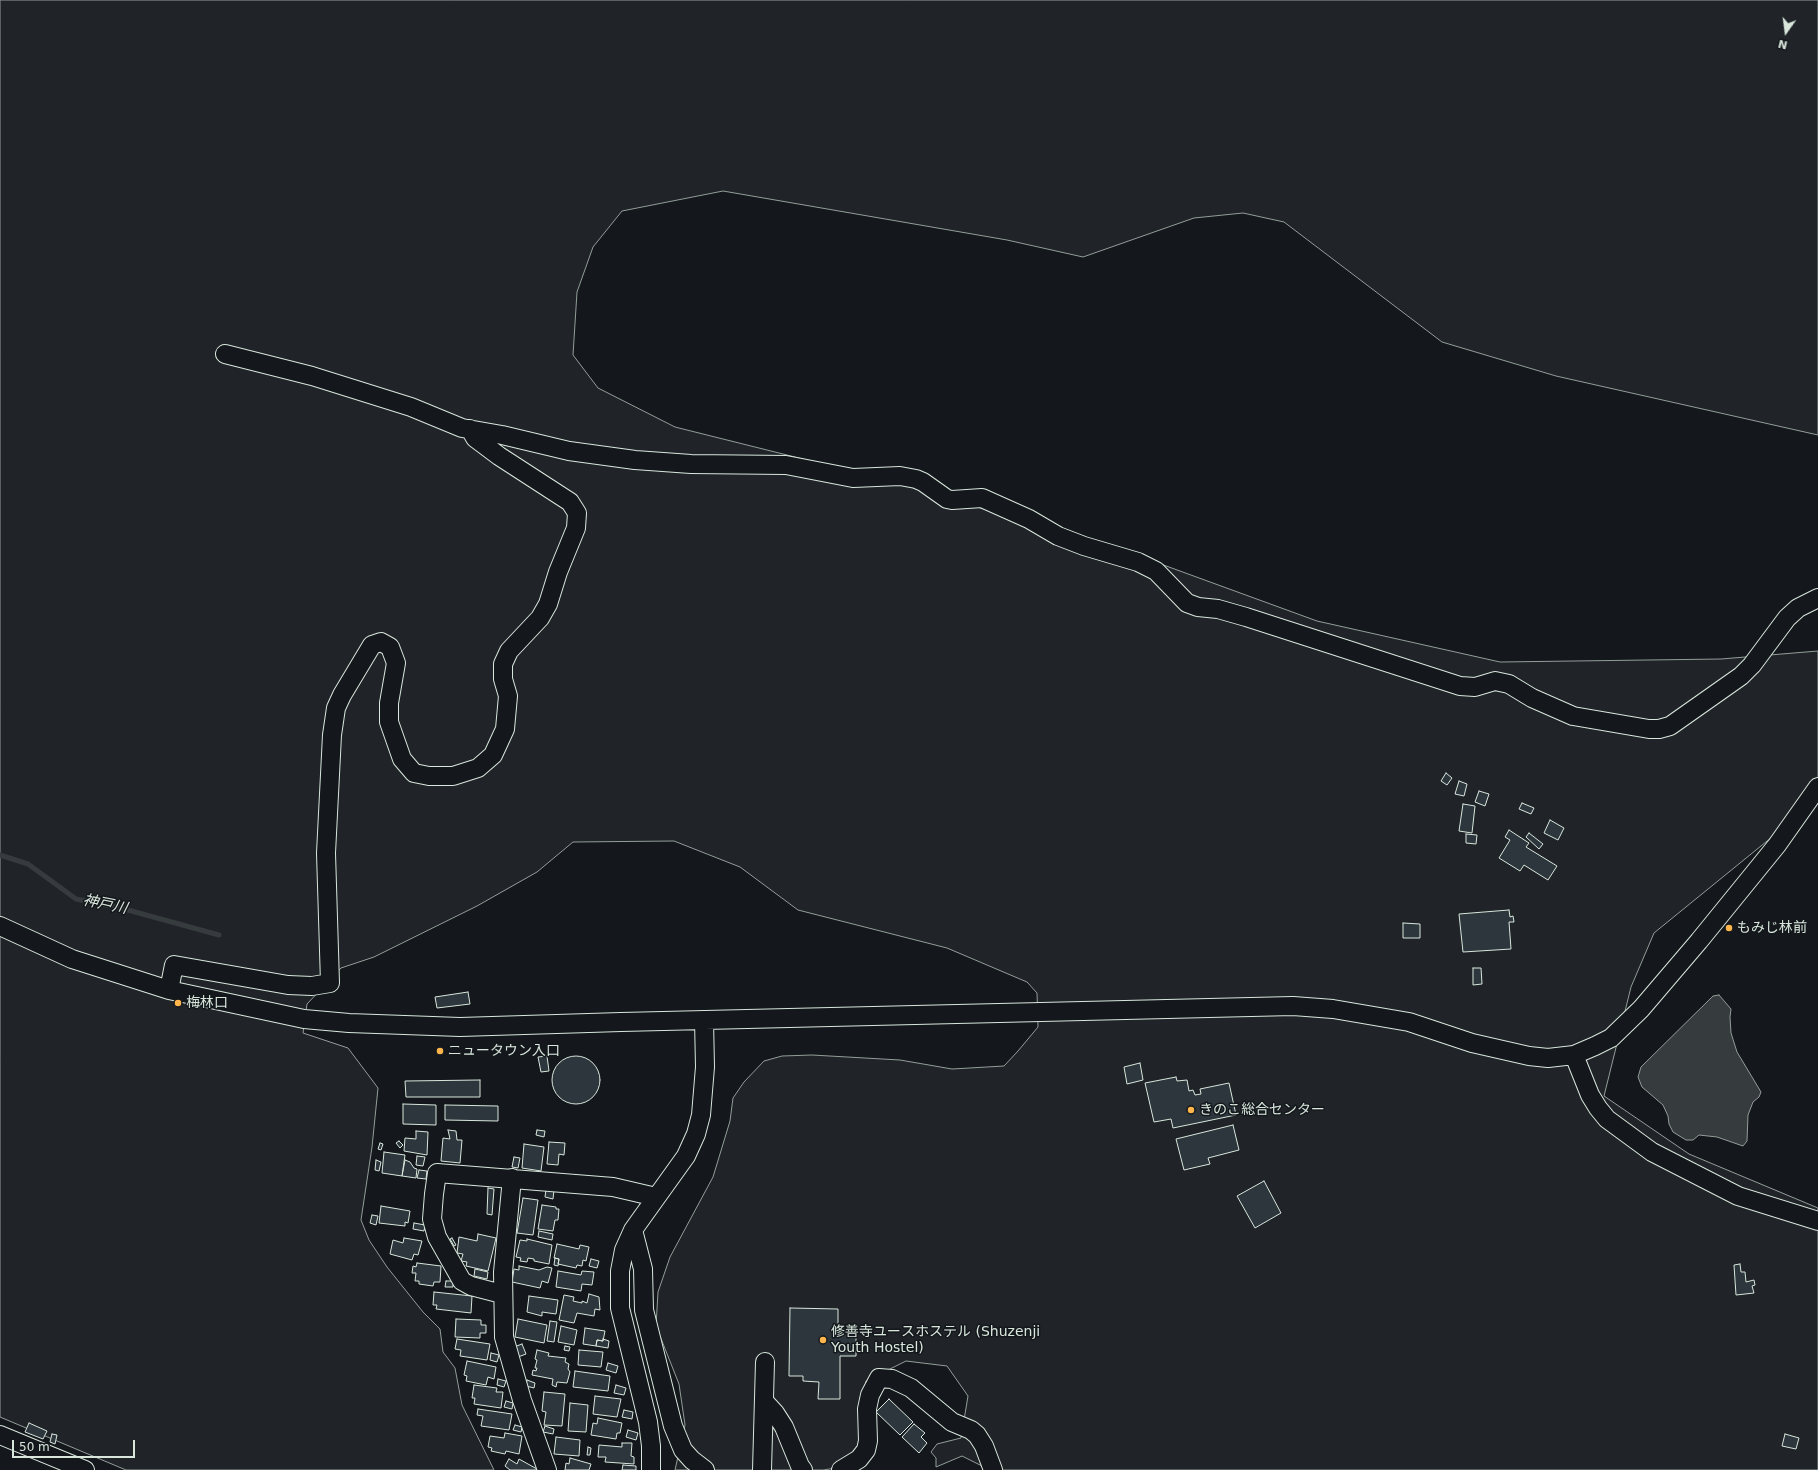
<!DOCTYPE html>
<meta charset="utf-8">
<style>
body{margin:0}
#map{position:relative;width:1818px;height:1470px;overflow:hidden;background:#14181c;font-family:"DejaVu Sans",sans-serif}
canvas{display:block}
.north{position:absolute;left:1766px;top:12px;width:40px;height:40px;-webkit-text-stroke:3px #14181c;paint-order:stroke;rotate:194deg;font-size:11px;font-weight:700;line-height:16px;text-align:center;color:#d8e6dc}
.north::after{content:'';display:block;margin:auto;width:14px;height:18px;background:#d8e6dc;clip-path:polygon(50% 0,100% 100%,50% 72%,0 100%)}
.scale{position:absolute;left:12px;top:1440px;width:123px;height:18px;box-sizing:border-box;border:2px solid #d8e6dc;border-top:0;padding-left:5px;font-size:12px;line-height:14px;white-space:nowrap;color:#d8e6dc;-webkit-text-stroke:3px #14181c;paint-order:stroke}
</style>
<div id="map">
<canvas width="1818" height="1470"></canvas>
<div class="north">N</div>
<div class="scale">50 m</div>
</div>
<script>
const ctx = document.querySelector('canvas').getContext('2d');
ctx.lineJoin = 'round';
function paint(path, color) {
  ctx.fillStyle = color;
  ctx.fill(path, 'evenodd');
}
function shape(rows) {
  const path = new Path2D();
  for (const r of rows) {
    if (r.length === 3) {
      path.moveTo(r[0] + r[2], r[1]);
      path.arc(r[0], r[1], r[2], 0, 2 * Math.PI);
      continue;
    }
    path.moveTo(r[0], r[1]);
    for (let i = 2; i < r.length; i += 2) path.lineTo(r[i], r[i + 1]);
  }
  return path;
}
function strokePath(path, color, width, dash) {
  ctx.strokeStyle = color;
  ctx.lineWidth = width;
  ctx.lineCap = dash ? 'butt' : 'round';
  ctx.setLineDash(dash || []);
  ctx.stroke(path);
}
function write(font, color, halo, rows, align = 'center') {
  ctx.font = font + ' "DejaVu Sans","Noto Sans JP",sans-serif';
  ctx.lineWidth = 3;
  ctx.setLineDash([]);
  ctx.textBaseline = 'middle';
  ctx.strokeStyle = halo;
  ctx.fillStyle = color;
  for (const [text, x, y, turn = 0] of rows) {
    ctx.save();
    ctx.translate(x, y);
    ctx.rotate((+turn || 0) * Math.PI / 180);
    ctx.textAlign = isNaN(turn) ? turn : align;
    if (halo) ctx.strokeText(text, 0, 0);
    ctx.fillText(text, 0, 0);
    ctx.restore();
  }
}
const green = shape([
 [0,0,1818,0,1818,435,1556,376,1442,342,1284,222,1243,213,1194,218,1083,257,1007,240,723,191,622,211,593,247,577,292,573,355,598,388,675,427,903,484,1158,563,1317,621,1500,662,1721,659,1818,651,1818,792,1772,837,1654,933,1631,987,1604,1096,1689,1154,1818,1208,1818,1470,984,1470,982,1466,962,1456,936,1467,936,1458,931,1452,937,1444,961,1438,968,1396,947,1366,906,1361,866,1381,860,1412,862,1450,836,1468,823,1470,675,1470,685,1425,679,1384,656,1326,658,1292,670,1257,713,1177,730,1121,733,1098,744,1082,764,1061,782,1056,812,1055,900,1060,952,1069,1004,1066,1018,1051,1038,1027,1037,993,1027,982,947,948,798,910,740,867,674,841,573,842,537,872,477,906,374,957,341,968,307,1004,303,1033,348,1048,378,1088,372,1147,361,1220,369,1240,387,1267,423,1312,440,1329,443,1352,455,1368,462,1405,494,1470,126,1470,0,1417,0,0]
]);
paint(green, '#202428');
strokePath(green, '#939e99', 1);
const water = shape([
 [1719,995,1731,1009,1730,1017,1731,1033,1737,1052,1761,1092,1759,1097,1753,1102,1748,1115,1747,1141,1743,1146,1717,1137,1699,1135,1693,1140,1686,1140,1673,1132,1669,1124,1668,1116,1663,1105,1642,1087,1638,1077,1641,1067,1713,996,1719,995]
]);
paint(water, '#363b3e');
strokePath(water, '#939e99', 1);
strokePath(shape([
 [0,855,28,864,76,899,117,907,219,935]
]), '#363b3e', 5);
const building = shape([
 [1446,773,1452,778,1447,785,1441,781,1446,773],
 [1459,781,1467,784,1464,796,1455,794,1459,781],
 [1479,791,1489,794,1485,806,1475,802,1479,791],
 [1522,803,1534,808,1531,814,1519,809,1522,803],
 [1463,804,1475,806,1472,833,1459,831,1463,804],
 [1550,820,1564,828,1558,840,1544,833,1550,820],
 [1509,830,1529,843,1526,847,1557,866,1548,880,1524,865,1520,871,1499,858,1510,840,1505,837,1509,830],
 [1529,833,1543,844,1539,849,1526,837,1529,833],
 [1466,834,1477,835,1476,844,1466,843,1466,834],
 [1509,910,1510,917,1513,916,1514,922,1509,922,1511,949,1463,952,1459,914,1509,910],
 [1403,923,1420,924,1420,938,1403,938,1403,923],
 [1473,968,1481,968,1482,984,1473,985,1473,968],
 [468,992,470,1004,437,1008,435,997,468,992],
 [547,1056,549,1071,541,1072,538,1057,547,1056],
 [576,1080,24],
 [1140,1063,1143,1080,1127,1084,1124,1067,1140,1063],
 [1176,1077,1177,1081,1187,1080,1189,1091,1193,1090,1195,1095,1201,1094,1200,1089,1229,1083,1236,1115,1173,1128,1171,1119,1154,1122,1145,1083,1176,1077],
 [480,1080,480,1097,406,1097,405,1081,480,1080],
 [403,1104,436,1105,436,1125,403,1124,403,1104],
 [445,1105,498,1106,498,1121,445,1120,445,1105],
 [1233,1125,1239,1150,1208,1158,1210,1164,1184,1170,1176,1139,1233,1125],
 [448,1130,456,1131,457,1140,462,1140,460,1163,441,1161,443,1138,450,1139,448,1130],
 [537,1130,545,1131,544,1137,536,1135,537,1130],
 [416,1131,428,1132,427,1155,404,1151,405,1138,416,1139,416,1131],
 [399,1141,403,1145,400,1148,396,1143,399,1141],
 [549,1142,565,1143,564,1155,559,1154,558,1165,547,1164,549,1142],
 [380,1143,383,1144,381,1150,378,1149,380,1143],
 [524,1144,544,1147,541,1171,522,1168,524,1144],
 [384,1152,405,1155,402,1176,382,1173,384,1152],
 [417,1156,425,1157,423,1166,416,1165,417,1156],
 [514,1157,520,1158,518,1168,512,1167,514,1157],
 [376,1160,381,1162,379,1171,375,1170,376,1160],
 [405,1160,410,1162,414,1168,417,1169,416,1178,402,1176,405,1160],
 [419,1170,427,1171,426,1179,417,1178,419,1170],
 [1264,1181,1281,1213,1255,1228,1237,1196,1264,1181],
 [488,1188,494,1189,492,1215,487,1214,488,1188],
 [546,1189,554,1190,553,1199,545,1197,546,1189],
 [523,1198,538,1200,533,1235,517,1233,523,1198],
 [542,1205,556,1207,556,1209,559,1209,558,1220,555,1220,553,1231,538,1229,542,1205],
 [381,1206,410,1211,408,1223,405,1222,405,1226,379,1223,381,1206],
 [372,1215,378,1216,376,1225,370,1223,372,1215],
 [414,1223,425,1225,424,1231,413,1229,414,1223],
 [539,1231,553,1234,552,1240,538,1237,539,1231],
 [478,1234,496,1238,488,1271,466,1266,467,1262,461,1261,463,1254,457,1253,459,1237,477,1241,478,1234],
 [404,1238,422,1241,418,1255,414,1254,412,1260,390,1254,393,1240,403,1243,404,1238],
 [452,1238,456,1245,454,1246,450,1239,452,1238],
 [527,1239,552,1245,549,1264,534,1261,534,1259,528,1258,527,1262,520,1261,521,1258,516,1257,520,1240,527,1241,527,1239],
 [557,1244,579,1249,580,1245,589,1247,586,1261,583,1260,582,1266,577,1265,576,1268,558,1264,559,1259,554,1258,557,1244],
 [555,1258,559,1259,558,1266,554,1265,555,1258],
 [591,1259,599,1261,597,1268,589,1266,591,1259],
 [417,1263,441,1266,440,1282,434,1282,433,1286,419,1284,419,1281,415,1281,416,1273,412,1273,413,1266,416,1267,417,1263],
 [1740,1264,1741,1272,1745,1272,1746,1282,1754,1280,1755,1285,1752,1286,1754,1293,1736,1295,1734,1265,1740,1264],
 [519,1266,539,1270,547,1267,552,1268,548,1283,542,1281,540,1288,512,1282,514,1269,519,1270,519,1266],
 [475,1269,488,1272,487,1279,474,1276,475,1269],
 [558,1271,581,1275,582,1271,594,1272,592,1285,582,1284,581,1291,556,1287,558,1271],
 [446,1281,453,1281,453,1287,445,1287,446,1281],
 [434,1292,472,1296,471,1313,436,1309,437,1305,433,1305,434,1292],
 [589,1294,599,1297,600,1310,595,1309,594,1316,577,1313,574,1323,559,1320,564,1295,574,1297,573,1301,582,1303,582,1301,587,1303,589,1294],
 [529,1296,558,1300,556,1314,542,1312,542,1316,527,1312,529,1296],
 [790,1308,838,1309,838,1329,856,1330,856,1356,840,1356,840,1399,818,1399,819,1382,803,1381,803,1376,789,1376,790,1308],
 [456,1319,481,1320,481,1325,486,1325,486,1333,480,1333,480,1338,455,1337,456,1319],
 [518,1319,547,1325,544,1343,515,1337,518,1319],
 [550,1321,557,1322,554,1342,547,1341,550,1321],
 [561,1326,577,1330,574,1345,558,1342,561,1326],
 [585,1328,605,1331,603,1341,597,1340,596,1346,583,1344,585,1328],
 [457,1339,490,1344,487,1360,460,1356,461,1350,455,1349,457,1339],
 [603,1339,609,1341,608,1348,596,1346,597,1340,603,1341,603,1339],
 [522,1344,526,1354,518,1357,514,1347,522,1344],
 [565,1346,570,1347,569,1351,564,1350,565,1346],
 [537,1350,549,1353,548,1356,566,1358,565,1362,569,1364,568,1369,570,1372,567,1383,557,1382,556,1387,552,1385,553,1379,532,1375,533,1370,536,1371,537,1368,535,1368,537,1360,535,1359,537,1350],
 [579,1350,603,1352,601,1367,578,1365,579,1350],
 [491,1353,499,1355,497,1362,490,1360,491,1353],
 [467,1361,496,1367,494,1379,488,1377,486,1385,466,1381,467,1376,464,1375,467,1361],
 [608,1363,618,1366,616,1373,606,1370,608,1363],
 [575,1371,610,1376,608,1391,573,1387,575,1371],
 [498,1379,506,1381,504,1387,497,1385,498,1379],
 [527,1380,535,1383,534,1388,526,1386,527,1380],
 [474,1385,497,1388,496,1392,503,1392,501,1408,474,1404,475,1398,472,1398,474,1385],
 [616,1385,626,1388,624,1395,614,1393,616,1385],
 [544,1392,565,1394,562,1426,544,1425,546,1412,542,1411,544,1392],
 [595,1396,621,1399,617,1417,593,1414,595,1396],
 [889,1399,913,1422,900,1435,876,1412,889,1399],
 [506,1401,513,1403,512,1409,504,1407,506,1401],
 [570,1403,588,1405,586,1432,568,1431,570,1403],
 [478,1409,512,1414,509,1430,481,1426,483,1416,477,1415,478,1409],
 [624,1410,633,1412,632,1419,622,1417,624,1410],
 [598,1418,622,1423,620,1433,617,1433,616,1439,591,1435,593,1423,597,1424,598,1418],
 [29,1423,47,1431,43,1439,25,1432,29,1423],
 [914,1424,925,1433,921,1437,927,1443,919,1453,902,1437,914,1424],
 [515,1425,522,1427,521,1432,513,1430,515,1425],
 [545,1426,554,1429,553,1434,543,1432,545,1426],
 [628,1430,638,1433,636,1440,626,1437,628,1430],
 [505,1433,522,1436,519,1454,506,1451,505,1454,491,1451,492,1448,488,1447,490,1436,504,1438,505,1433],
 [52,1434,57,1435,55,1444,50,1442,52,1434],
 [1785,1434,1799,1438,1796,1449,1782,1446,1785,1434],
 [556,1437,580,1440,579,1456,554,1454,556,1437],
 [622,1443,632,1443,631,1456,634,1457,634,1464,605,1462,606,1457,598,1457,599,1445,622,1447,622,1443],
 [588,1447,591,1448,590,1455,587,1455,588,1447],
 [570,1458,591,1464,589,1470,565,1470,566,1463,569,1464,570,1458],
 [509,1459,517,1464,519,1459,537,1469,536,1470,510,1470,505,1466,509,1459],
 [623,1465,636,1466,636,1470,622,1470,623,1465]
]);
paint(building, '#2c363c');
strokePath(building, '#d8e6dc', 1);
const minor = shape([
 [225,354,312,376,411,407,462,428,502,435,569,451,635,460,691,464,786,465,853,478,900,476,916,479,923,482,947,499,952,500,982,498,1029,519,1058,536,1084,546,1138,562,1156,571,1187,603,1198,607,1218,609,1246,617,1460,686,1475,687,1495,681,1509,684,1532,698,1573,716,1649,729,1659,729,1670,726,1741,676,1752,665,1787,618,1798,608,1818,598],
 [0,926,72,959,169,990,304,1019,349,1023,460,1027,621,1022,1293,1006,1333,1009,1409,1022,1472,1043,1529,1056,1548,1058,1574,1055,1595,1046,1611,1038,1641,1009,1699,941,1777,845,1818,787],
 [169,990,174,965,288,985,312,986,330,983,326,853,332,735,336,708,342,695,372,645,381,642,390,647,396,663,389,703,389,722,402,759,414,773,429,776,453,776,478,768,493,755,505,729,508,696,503,679,503,664,509,651,540,618,548,604,558,572,576,528,577,513,570,502,499,456,475,438,470,429],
 [1574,1055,1590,1095,1598,1108,1607,1119,1652,1152,1738,1196,1818,1221],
 [512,1178,503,1272,504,1337,522,1400,547,1470],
 [633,1230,643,1269,644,1310,673,1426,683,1450,692,1460,705,1470],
 [502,1294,471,1286,462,1281,437,1237,432,1219,434,1194,437,1173,613,1187,656,1197],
 [764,1401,775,1413,784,1427,800,1466,803,1470],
 [0,1435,85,1470],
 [651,1470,651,1446,648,1422,620,1308,620,1271,624,1250,633,1230,686,1156,696,1134,701,1115,705,1067,704,1020],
 [762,1470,765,1362],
 [841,1470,859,1459,866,1450,868,1441,867,1409,870,1395,879,1378,892,1379,911,1388,952,1422,971,1430,977,1435,984,1446,993,1470]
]);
strokePath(minor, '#d8e6dc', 20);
strokePath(minor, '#14181c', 18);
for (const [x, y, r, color] of [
 [1729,928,4,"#ffb74d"],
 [178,1003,4,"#ffb74d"],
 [440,1051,4,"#ffb74d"],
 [1191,1110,4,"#ffb74d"],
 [823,1340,4,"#ffb74d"]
]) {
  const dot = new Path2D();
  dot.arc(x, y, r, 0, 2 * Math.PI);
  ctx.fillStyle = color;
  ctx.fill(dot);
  strokePath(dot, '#14181c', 1.5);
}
write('14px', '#d8e6dc', '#14181c', [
 ["もみじ林前",1737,928],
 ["梅林口",186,1003],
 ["ニュータウン入口",448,1051],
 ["きのこ総合センター",1199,1110],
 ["修善寺ユースホステル (Shuzenji",831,1332],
 ["Youth Hostel)",831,1348]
], 'left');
write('italic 15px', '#d8e6dc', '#14181c', [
 ["神戸川",105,905,12]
]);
</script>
